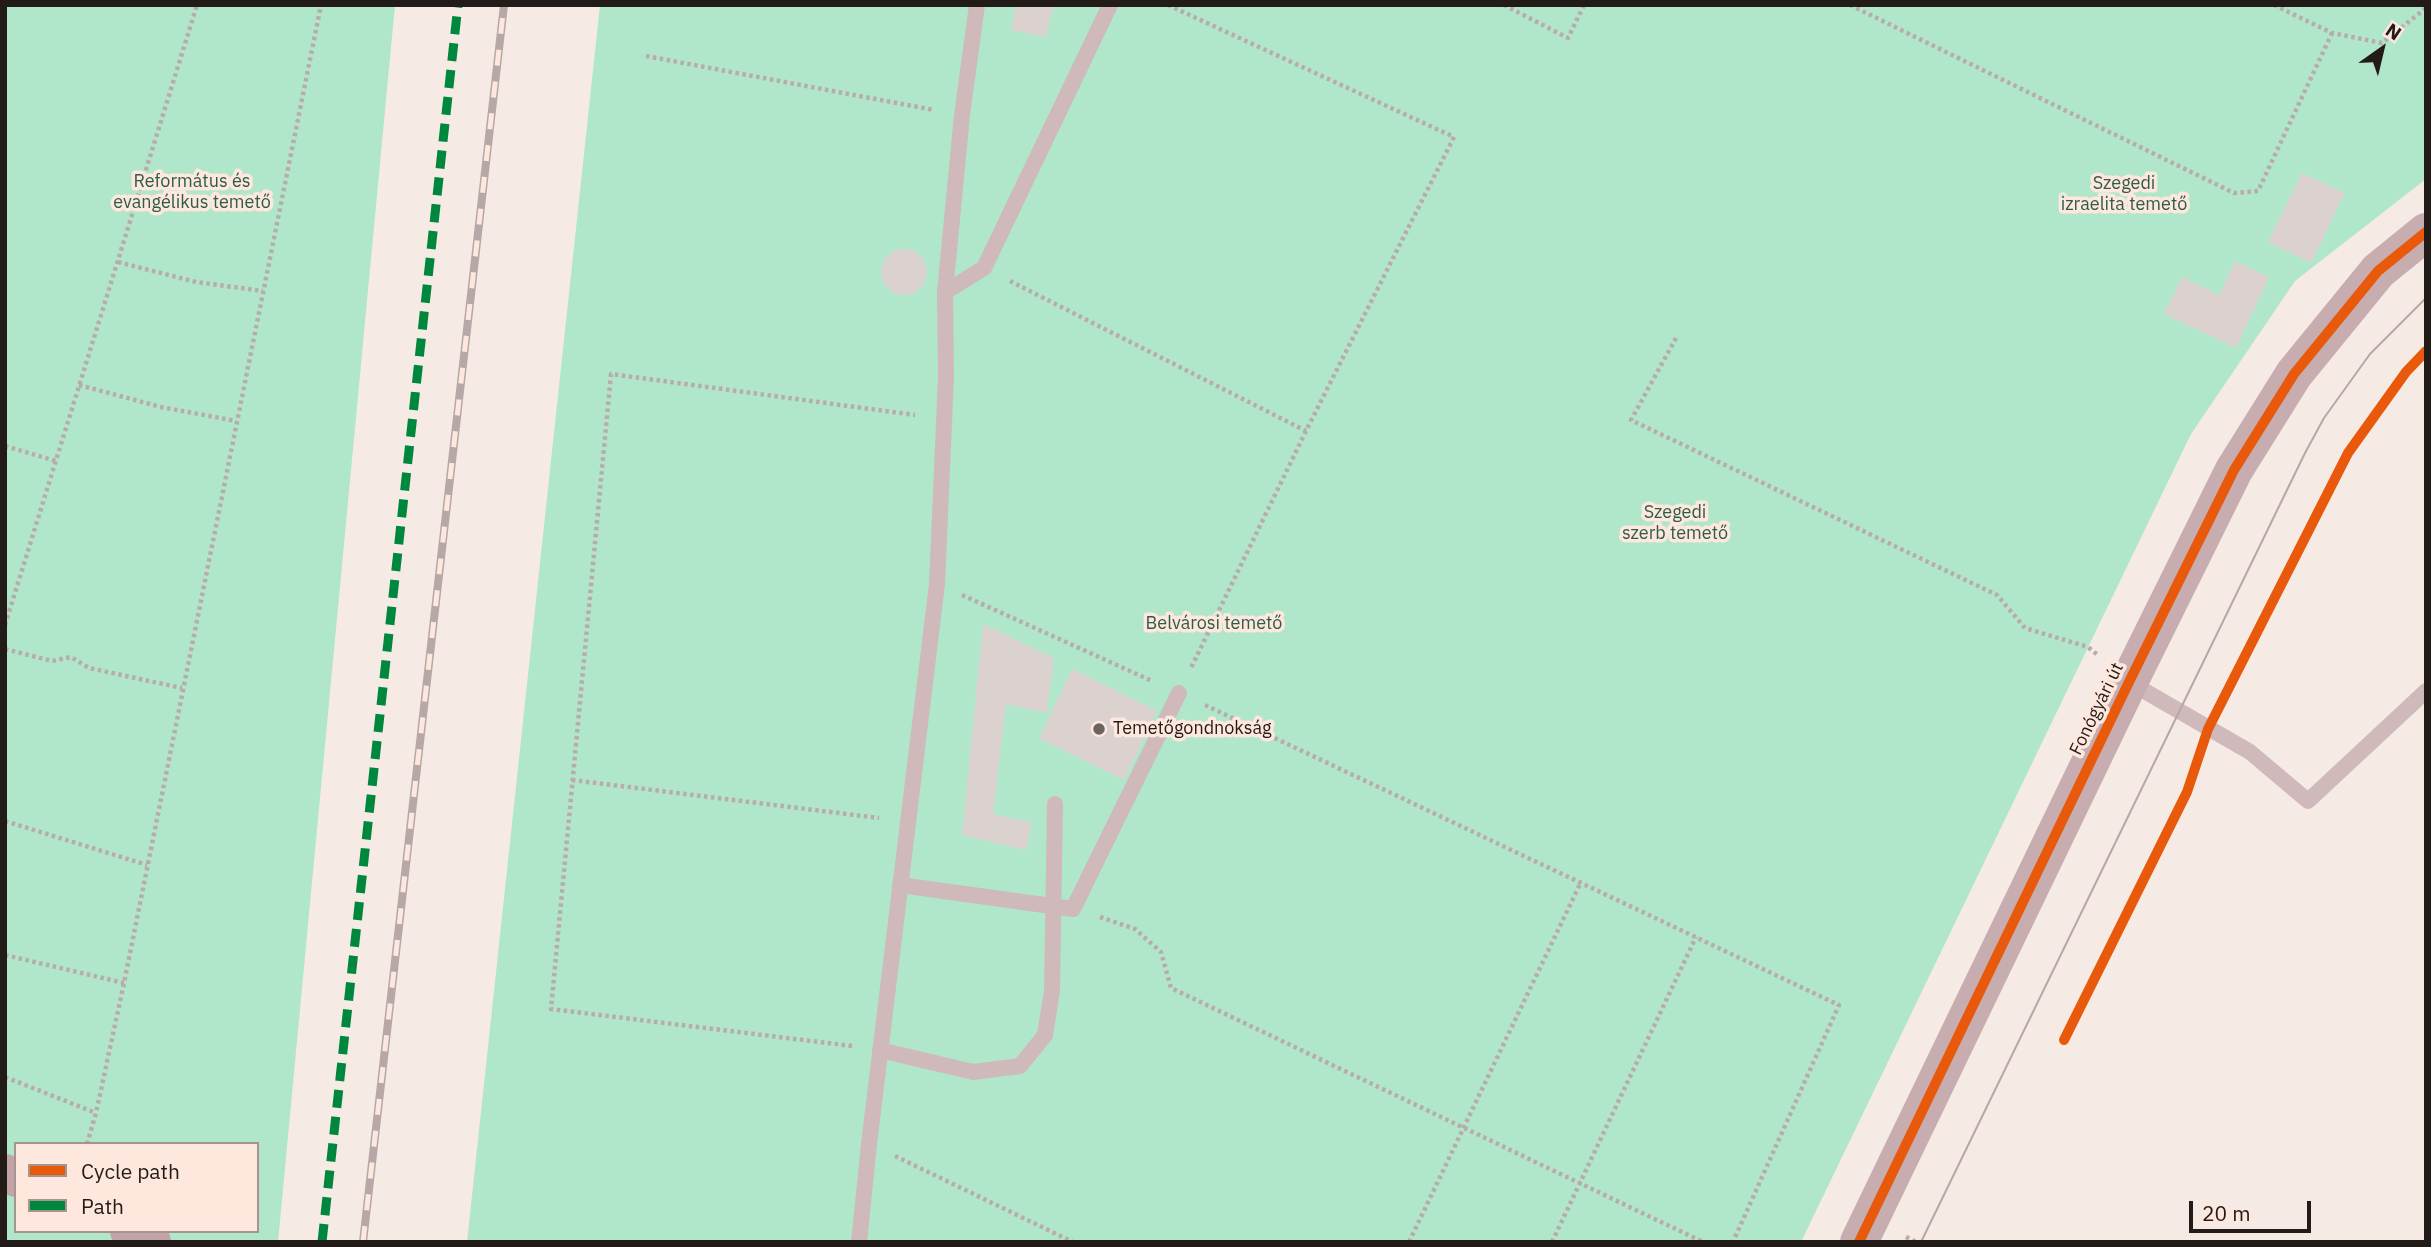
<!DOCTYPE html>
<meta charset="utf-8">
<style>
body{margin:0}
#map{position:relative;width:2431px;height:1247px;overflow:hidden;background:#f6eae5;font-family:"IBM Plex Sans",sans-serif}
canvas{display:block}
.frame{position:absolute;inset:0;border:7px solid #221b17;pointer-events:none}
.legend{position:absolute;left:14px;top:1142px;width:245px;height:91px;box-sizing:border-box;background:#fee7dd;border:2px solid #a6958e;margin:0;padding:9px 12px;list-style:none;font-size:21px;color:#221b17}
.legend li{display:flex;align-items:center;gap:14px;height:35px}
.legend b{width:35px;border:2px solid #a6958e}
.north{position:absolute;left:2347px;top:14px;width:70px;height:70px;-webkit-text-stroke:5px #fee7dd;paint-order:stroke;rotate:34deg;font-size:19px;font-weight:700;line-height:28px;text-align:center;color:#221b17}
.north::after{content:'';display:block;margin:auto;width:24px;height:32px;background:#221b17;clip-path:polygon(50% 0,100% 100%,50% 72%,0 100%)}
.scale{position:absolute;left:2189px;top:1201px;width:122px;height:32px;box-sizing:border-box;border:4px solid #221b17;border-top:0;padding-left:9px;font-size:21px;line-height:24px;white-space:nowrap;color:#221b17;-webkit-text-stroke:5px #fee7dd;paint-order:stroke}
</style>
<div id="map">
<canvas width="2431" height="1247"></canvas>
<div class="frame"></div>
<ul class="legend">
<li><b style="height:9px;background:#e8590c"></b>Cycle path</li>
<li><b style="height:9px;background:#00873e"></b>Path</li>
</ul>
<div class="north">N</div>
<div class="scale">20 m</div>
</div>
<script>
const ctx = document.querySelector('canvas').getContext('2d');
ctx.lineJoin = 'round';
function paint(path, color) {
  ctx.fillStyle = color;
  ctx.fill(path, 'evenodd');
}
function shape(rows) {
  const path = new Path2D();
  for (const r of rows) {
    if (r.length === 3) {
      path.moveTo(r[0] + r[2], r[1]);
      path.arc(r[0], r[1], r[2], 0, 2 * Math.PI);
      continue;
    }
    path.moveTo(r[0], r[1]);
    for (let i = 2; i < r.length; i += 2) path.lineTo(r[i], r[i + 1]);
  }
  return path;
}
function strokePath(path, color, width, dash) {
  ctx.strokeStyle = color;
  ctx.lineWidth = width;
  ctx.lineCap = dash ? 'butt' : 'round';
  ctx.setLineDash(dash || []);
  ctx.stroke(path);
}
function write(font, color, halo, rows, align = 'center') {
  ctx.font = font + ' "IBM Plex Sans",sans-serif';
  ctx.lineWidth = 7;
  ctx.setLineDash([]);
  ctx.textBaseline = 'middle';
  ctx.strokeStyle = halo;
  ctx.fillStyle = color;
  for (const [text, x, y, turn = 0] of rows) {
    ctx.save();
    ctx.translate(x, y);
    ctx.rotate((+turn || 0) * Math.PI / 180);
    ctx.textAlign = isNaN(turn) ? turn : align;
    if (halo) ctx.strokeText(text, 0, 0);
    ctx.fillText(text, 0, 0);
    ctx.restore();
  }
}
paint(shape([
 [5,5,395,5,278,1242,5,1242],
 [16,1144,257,1144,257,1231,16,1231],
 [600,5,2426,5,2426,179,2295,281,2191,434,1801,1242,467,1242]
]), '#b0e7cb');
paint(shape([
 [1016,5,1054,5,1046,37,1011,30],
 [2302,173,2345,193,2311,263,2268,242],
 [904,272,23],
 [2235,261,2269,277,2236,348,2164,314,2182,277,2219,295],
 [983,624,1054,658,1047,713,1006,704,993,814,1032,823,1026,850,962,835],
 [1072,669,1157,711,1124,780,1039,738]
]), '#dbd1ce');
strokePath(shape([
 [1168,5,1454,137,1306,431,1190,670],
 [1504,5,1568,38,1584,5],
 [1850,5,2234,193,2258,191,2332,33],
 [2274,5,2332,33,2382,43,2426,8],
 [5,6,5,5],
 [646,56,934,110],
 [118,262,196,282,263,291],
 [1010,281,1306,431],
 [1676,338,1631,420,1997,595,2025,628,2088,647,2099,656],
 [79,385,161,407,236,421],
 [5,446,56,461],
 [962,595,1152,681],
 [5,625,197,5],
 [5,649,52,661,71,657,89,668,182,688],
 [1205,705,1839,1005,1733,1242],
 [572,780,879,818],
 [5,821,147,865],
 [1100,917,1135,929,1161,952,1171,988,1703,1242],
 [5,955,124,983],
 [852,1046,551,1009,611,374,915,415],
 [5,1077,96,1113],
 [87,1144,96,1113,124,983,321,5],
 [895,1156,1073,1242],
 [1906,1237,1916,1242],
 [1409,1242,1581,882],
 [1552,1242,1696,937]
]), '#baabab', 4.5, [3.5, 3.5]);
strokePath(shape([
 [945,292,984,268,1110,5],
 [2129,682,2250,752,2308,801,2426,691],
 [900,885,1073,909,1179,693],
 [880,1050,973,1072,1020,1066,1045,1035,1052,991,1055,804],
 [859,1242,869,1144,937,584,946,377,945,292,962,115,977,5]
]), '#cfb9ba', 16);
strokePath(shape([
 [1859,1242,2129,682,2234,470,2294,374,2378,271,2426,232]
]), '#c7adb0', 38);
strokePath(shape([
 [5,1173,16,1178],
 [129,1231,152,1242]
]), '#c1a3a8', 38);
strokePath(shape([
 [1921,1242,2305,453,2324,418,2370,354,2426,298]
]), '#b6a8a6', 2);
const rail = shape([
 [363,1242,504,5]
]);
strokePath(rail, '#b6a8a6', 8);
strokePath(rail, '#fee7dd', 5, [16]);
strokePath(shape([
 [322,1242,458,5]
]), '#00873e', 9, [18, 9]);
strokePath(shape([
 [2064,1040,2187,792,2208,729,2348,453,2406,372,2426,351],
 [1859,1242,2129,682,2234,470,2294,374,2378,271,2426,232]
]), '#e8590c', 10);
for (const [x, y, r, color] of [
 [1099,729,7,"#6c635f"]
]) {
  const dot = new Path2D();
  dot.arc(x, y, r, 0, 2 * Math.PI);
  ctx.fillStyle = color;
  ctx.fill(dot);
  strokePath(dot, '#fee7dd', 2.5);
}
write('18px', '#2d5d49', '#fee7dd', [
 ["Református és",192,182],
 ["evangélikus temető",192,203],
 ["Szegedi",2124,184],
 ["izraelita temető",2124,205],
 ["Szegedi",1675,513],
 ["szerb temető",1675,534],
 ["Belvárosi temető",1214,624]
]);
write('18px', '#221b17', '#fee7dd', [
 ["Fonógyári út",2097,709,-64]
]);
write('18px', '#221b17', '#fee7dd', [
 ["Temetőgondnokság",1113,729]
], 'left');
</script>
